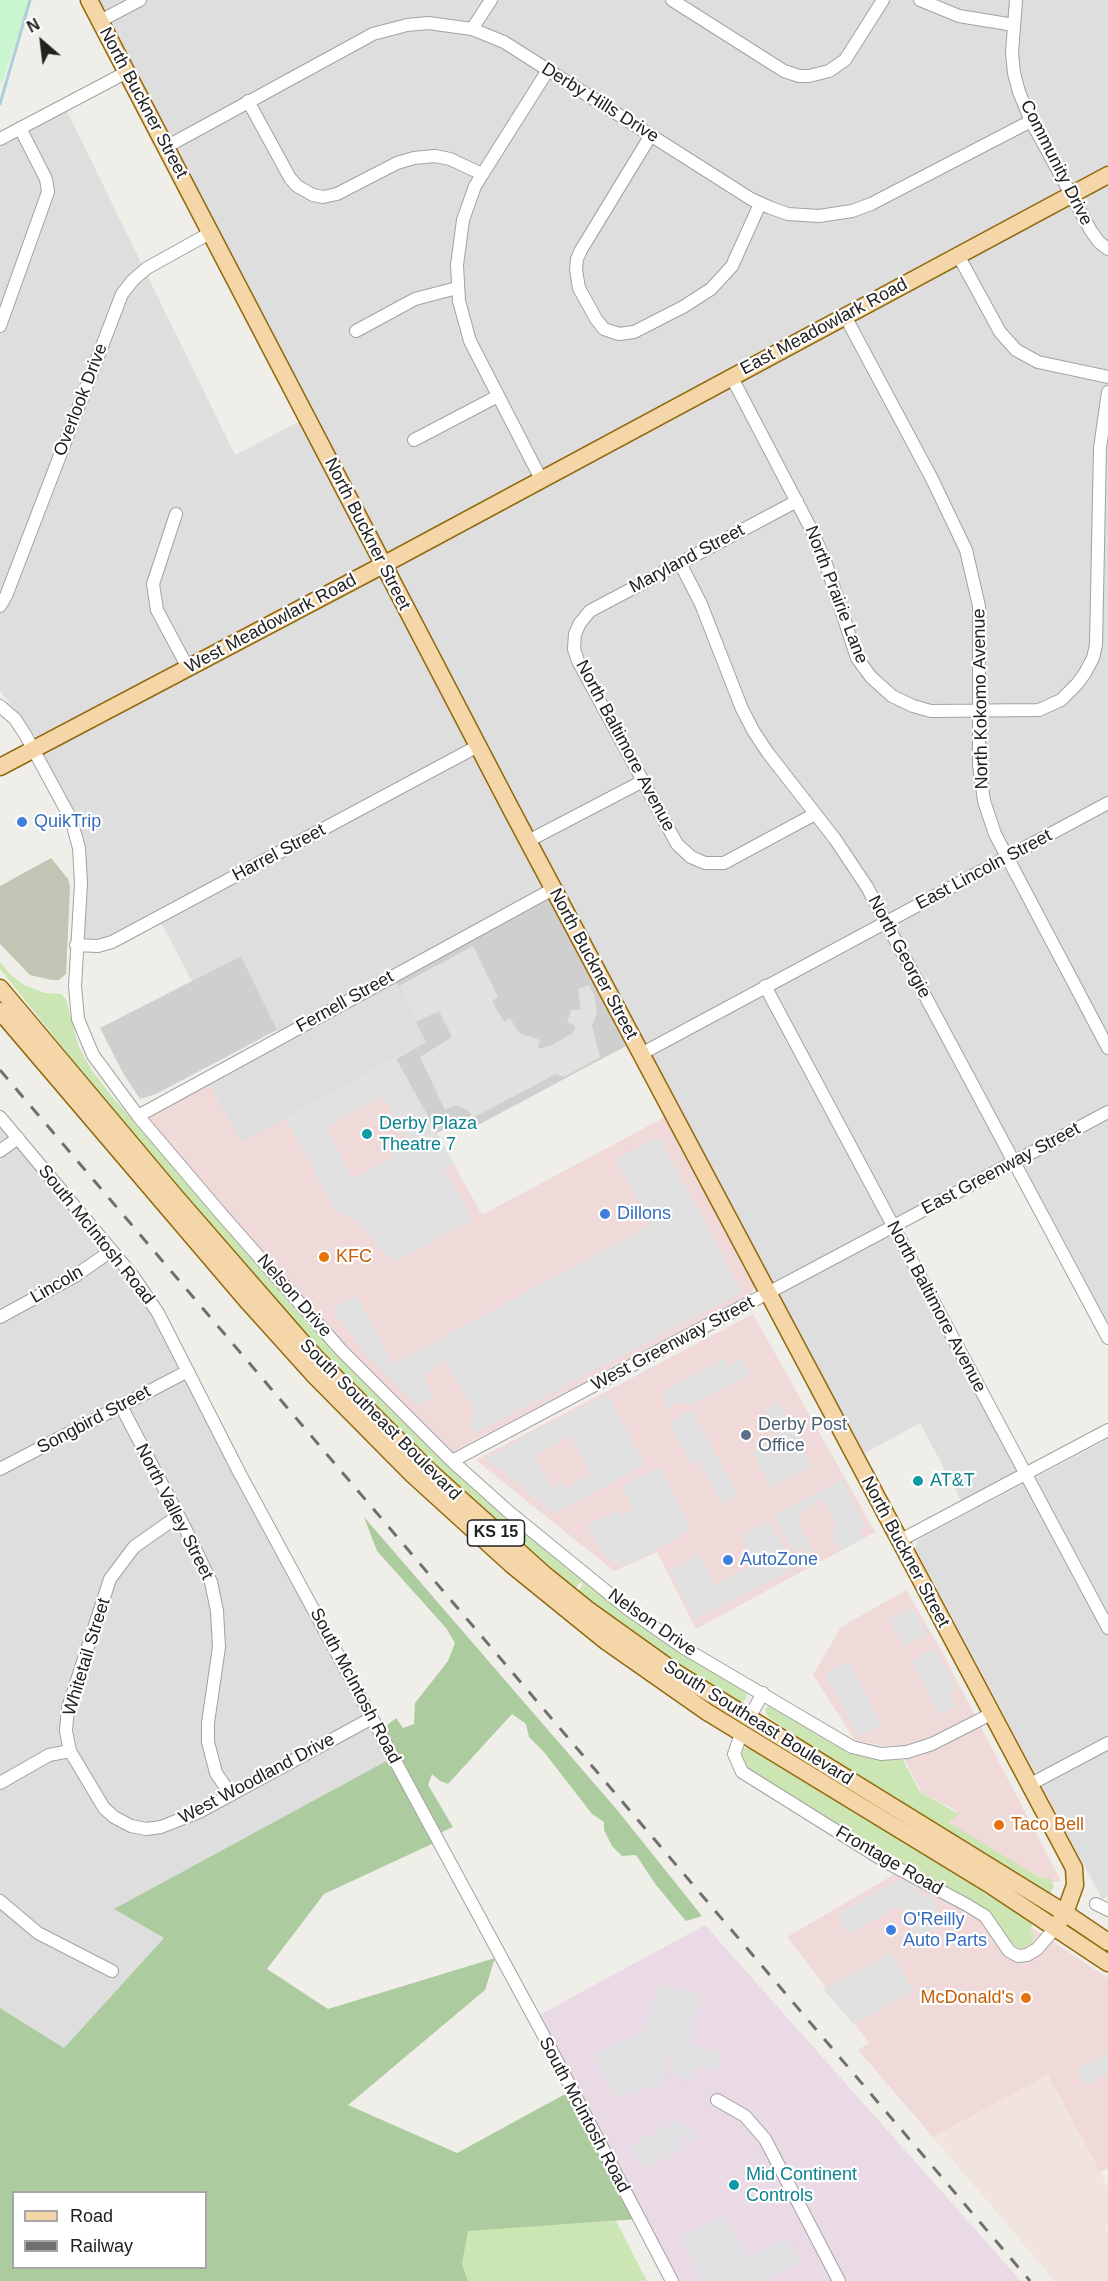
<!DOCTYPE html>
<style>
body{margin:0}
#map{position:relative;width:1108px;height:2281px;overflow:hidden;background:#f0eee8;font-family:Arial,sans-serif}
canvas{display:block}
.legend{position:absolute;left:12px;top:2191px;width:195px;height:78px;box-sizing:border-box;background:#fff;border:2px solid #a6a6a6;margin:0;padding:8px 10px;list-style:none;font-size:18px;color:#212121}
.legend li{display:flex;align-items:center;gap:12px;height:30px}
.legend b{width:30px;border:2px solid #a6a6a6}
.north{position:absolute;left:12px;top:12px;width:60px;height:60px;-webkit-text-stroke:4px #fff;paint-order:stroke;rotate:332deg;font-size:16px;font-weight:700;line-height:24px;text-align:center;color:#212121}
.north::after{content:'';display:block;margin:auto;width:21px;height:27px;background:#212121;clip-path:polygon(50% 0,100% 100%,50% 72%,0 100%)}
</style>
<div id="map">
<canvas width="1108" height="2281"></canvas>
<ul class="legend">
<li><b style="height:8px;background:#f5d6a8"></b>Road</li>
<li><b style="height:8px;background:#6f6f6f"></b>Railway</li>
</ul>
<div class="north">N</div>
</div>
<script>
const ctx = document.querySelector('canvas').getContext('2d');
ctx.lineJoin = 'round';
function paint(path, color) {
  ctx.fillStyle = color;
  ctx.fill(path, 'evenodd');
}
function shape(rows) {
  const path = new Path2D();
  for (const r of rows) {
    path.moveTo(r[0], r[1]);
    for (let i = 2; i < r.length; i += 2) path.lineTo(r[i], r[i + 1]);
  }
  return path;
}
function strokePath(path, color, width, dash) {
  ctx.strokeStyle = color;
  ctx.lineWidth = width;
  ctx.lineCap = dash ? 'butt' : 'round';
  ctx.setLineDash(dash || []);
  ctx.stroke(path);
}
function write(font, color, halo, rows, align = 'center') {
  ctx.font = font + ' Arial,sans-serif';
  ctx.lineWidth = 4.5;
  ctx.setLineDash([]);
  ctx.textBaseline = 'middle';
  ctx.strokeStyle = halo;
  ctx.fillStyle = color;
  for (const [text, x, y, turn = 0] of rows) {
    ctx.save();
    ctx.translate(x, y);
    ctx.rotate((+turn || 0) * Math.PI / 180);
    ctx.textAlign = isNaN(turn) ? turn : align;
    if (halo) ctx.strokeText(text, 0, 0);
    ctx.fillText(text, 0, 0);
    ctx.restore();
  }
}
paint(shape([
 [89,0,1108,0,1108,1338,1014,1162,894,1226,1025,1474,964,1506,920,1423,856,1458,554,889,426,1042,242,1142,206,1079,280,1037,241,956,192,981,158,917,112,942,76,945,79,848,33,750,42,745,0,691,0,139,64,105,235,455,306,418],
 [0,1119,103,1241,188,1371,390,1759,115,1909,164,1938,64,2048,0,2008],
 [1108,1439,1108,1896,1102,1899,916,1549,916,1544,919,1539]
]), '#dfdede');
paint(shape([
 [396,1059,482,1215,665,1117,755,1287,750,1295,452,1452,307,1311,138,1116,206,1079,242,1142],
 [753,1314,875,1532,696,1629,657,1552,614,1571,476,1460],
 [906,1590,941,1650,1061,1881,1043,1884,938,1822,957,1811,922,1793,897,1745,882,1746,855,1740,813,1675,841,1627],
 [919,1860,1018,1919,1108,1978,1108,2168,1100,2172,1048,2075,933,2137,858,2050,869,2043,787,1937]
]), '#efdad9');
paint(shape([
 [705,1925,1021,2281,672,2281,534,2018]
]), '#e9dae6');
paint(shape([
 [547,893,626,1046,478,1125,472,1115,437,1133,396,1059,426,1042,393,975],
 [241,956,277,1030,156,1094,140,1099,123,1073,100,1028]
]), '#cfcfcf');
paint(shape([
 [1048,2075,1108,2187,1108,2225,1104,2227,1108,2234,1108,2281,1055,2281,933,2137]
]), '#f1e3dd');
paint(shape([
 [51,858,68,879,70,887,66,974,59,980,52,980,30,975,0,944,0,886]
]), '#c4c4b4');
paint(shape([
 [0,962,11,975,24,985,45,993,61,994,66,999,78,1045,91,1069,109,1093,291,1303,418,1436,457,1473,585,1582,686,1657,743,1688,747,1693,746,1699,739,1703,701,1681,628,1631,578,1592,583,1584,580,1582,576,1588,571,1584,520,1544,427,1462,339,1373,263,1286,117,1115,0,969],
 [769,1705,831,1743,861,1756,877,1760,903,1760,920,1792,959,1814,948,1822,1042,1879,1049,1877,1054,1886,1050,1894,849,1772,767,1716,765,1709],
 [744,1748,752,1748,1028,1917,1032,1925,1029,1933,1034,1933,1031,1944,1022,1948,1017,1947,1011,1943,988,1912,974,1902,900,1864,747,1770,739,1758,740,1751],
 [616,2221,647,2281,468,2281,462,2264,468,2230]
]), '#cbe6b2');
paint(shape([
 [364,1517,618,1811,702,1916,686,1921,656,1885,636,1855,622,1856,612,1846,604,1830,604,1822,592,1814,544,1752,529,1737,526,1724,512,1714,448,1784,440,1781,432,1774,428,1785,453,1827,440,1833,385,1727,396,1718,403,1728,414,1724,415,1703,448,1661,455,1643,446,1628,377,1551],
 [390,1759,434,1843,324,1894,267,1969,328,2009,495,1958,485,1990,348,2105,457,2153,567,2093,639,2219,468,2231,462,2264,468,2281,0,2281,0,2008,64,2048,164,1938,114,1909],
 [14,2192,206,2192,206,2268,14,2268]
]), '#accca0');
paint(shape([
 [0,0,30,0,2,84,0,80]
]), '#c9f6ce');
paint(shape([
 [473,946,498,997,492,1001,504,1022,510,1018,519,1033,540,1040,538,1049,550,1046,573,1033,575,1026,567,1022,571,1010,581,1010,578,989,589,985,594,995,597,1014,592,1025,600,1057,564,1077,556,1074,474,1117,467,1110,456,1105,445,1110,420,1057,452,1037,439,1011,416,1022,399,986],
 [396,1059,454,1164,444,1169,473,1220,393,1262,357,1221,334,1209,286,1118],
 [383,1096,408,1142,393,1150,391,1159,353,1179,326,1127],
 [659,1137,742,1292,478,1432,469,1428,474,1411,446,1361,426,1373,426,1382,433,1396,419,1406,369,1357,332,1310,356,1296,393,1364,651,1225,616,1160],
 [726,1357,725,1364,728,1366,742,1358,751,1374,690,1406,682,1401,668,1408,664,1400,664,1391],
 [608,1394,645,1465,554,1513,485,1458],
 [570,1436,591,1475,566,1488,563,1482,552,1488,534,1455],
 [779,1402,812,1466,771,1488,753,1452,773,1441,775,1444,781,1440,765,1410],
 [692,1410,738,1496,722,1504,699,1462,692,1465,669,1422],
 [659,1467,688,1521,688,1532,622,1567,603,1554,587,1526,617,1511,621,1517,634,1509,622,1486],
 [842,1479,865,1527,859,1531,863,1539,841,1550,832,1538,836,1522,823,1499,803,1510,798,1522,810,1545,808,1547,811,1551,806,1554,802,1548,794,1552,774,1516],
 [769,1521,794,1568,695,1620,670,1570,699,1555,716,1585,755,1564,740,1535],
 [912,1607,927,1634,904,1647,889,1620],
 [935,1648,957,1689,949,1693,956,1706,940,1715,912,1661],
 [849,1661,882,1725,859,1736,825,1674],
 [900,1879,918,1887,923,1898,932,1894,940,1912,933,1916,939,1926,918,1938,901,1905,848,1934,837,1914],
 [892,1953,913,1992,853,2024,823,1989],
 [657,1986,700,1993,690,2044,724,2053,718,2069,698,2067,687,2081,670,2068,673,2063,670,2055,661,2084,614,2097,593,2055,646,2030],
 [1108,2052,1108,2073,1086,2085,1077,2069],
 [680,2120,683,2127,695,2131,698,2140,691,2143,687,2136,677,2140,682,2150,643,2170,630,2146],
 [725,2215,747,2258,788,2238,800,2261,761,2281,703,2281,681,2237]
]), '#e1e1e1');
strokePath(shape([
 [0,104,30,0]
]), '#accfda', 3);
const minor = shape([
 [672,0,784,71,799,76,809,76,829,71,845,60,883,0],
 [920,0,959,16,1014,25],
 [1016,0,1012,53,1014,73,1019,92,1031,121,1091,231,1099,242,1108,249],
 [100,21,140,0],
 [472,29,491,0],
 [248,101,290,178,297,186,313,195,323,197,337,194,397,163,414,158,435,156,450,159,482,174],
 [651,135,581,250,577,259,576,270,579,288,596,319,604,329,619,334,634,332,683,307,711,289,732,266,760,204],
 [0,139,127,72],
 [166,147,373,34,407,25,428,23,472,29,504,42,751,199,771,208,788,214,819,216,852,211,871,204,1031,121],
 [958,255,1000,332,1016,350,1038,362,1108,377],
 [845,316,932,479,966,550,979,606,979,765,984,801,995,834,1108,1048],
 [0,326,48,192,46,179,20,128],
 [356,331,415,299,457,288],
 [731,376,811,529,824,558,857,658,871,677,892,696,913,706,931,711,1039,710,1061,700,1077,684,1085,673,1093,658,1096,645,1100,448,1108,392],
 [414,440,498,396],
 [541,479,470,341,459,301,457,265,463,220,475,186,548,70],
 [797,501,590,611,580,623,575,634,574,649,578,661,677,844,691,857,705,863,724,863,815,814],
 [176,514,153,584,157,610,188,668],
 [680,563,701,604,742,709,754,732,768,753,835,839,867,887,1108,1338],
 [0,606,6,596,122,294,133,280,147,268,210,233],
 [0,706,15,719,26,736,71,819,79,848,81,883,75,986,78,1019,93,1055,138,1116,223,1216,341,1350,452,1461,509,1512,628,1609,684,1648,852,1747,881,1754,907,1752,932,1744,991,1714],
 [528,841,643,781],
 [76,945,98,946,112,942,478,746],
 [765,986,1108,1628],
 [641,1054,1108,803],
 [138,1116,553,889],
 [0,1117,133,1276,158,1313,239,1472,546,2040,672,2281],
 [0,1151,18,1138],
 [0,1317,75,1276,111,1251],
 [121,1406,186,1530,211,1582,217,1611,219,1647,208,1723,208,1742,216,1773,231,1795],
 [452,1461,1108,1112],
 [0,1469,188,1371],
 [178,1516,134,1547,110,1579,68,1708,66,1731,70,1751,104,1808,114,1817,131,1826,146,1829,161,1827,199,1812,372,1718],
 [899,1541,1108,1430],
 [749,1718,763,1693],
 [741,1734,734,1754,742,1772,886,1862,967,1905,985,1916,1009,1951,1018,1956,1027,1955,1037,1949,1056,1927],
 [0,1783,49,1755,70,1751],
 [1029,1785,1108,1743],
 [0,1901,38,1933,112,1971],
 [1096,1904,1108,1910],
 [717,2100,745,2116,765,2139,839,2281]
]);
const major = shape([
 [89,0,512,811,1074,1868,1075,1885,1065,1913,1056,1927],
 [0,767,383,565,1108,175],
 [0,988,174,1195,315,1357,427,1469,545,1575,587,1609,675,1672,1065,1913,1108,1942],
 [0,1011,249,1303,313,1374,413,1475,512,1565,607,1642,707,1712,992,1886,1108,1963]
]);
strokePath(minor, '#a2a2a2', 14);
strokePath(major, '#92690b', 19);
strokePath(minor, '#fff', 12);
strokePath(major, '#f5d6a8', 16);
strokePath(shape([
 [0,1070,1030,2281]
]), '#6f6f6f', 3, [12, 12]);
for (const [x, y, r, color] of [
 [22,822,6,"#3f7fe0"],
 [367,1134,6,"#0f9aa8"],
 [605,1214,6,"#3f7fe0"],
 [324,1257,6,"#e8710a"],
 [746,1435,6,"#5c6f8a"],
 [918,1481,6,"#0f9aa8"],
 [728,1560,6,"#3f7fe0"],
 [999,1825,6,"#e8710a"],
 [891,1930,6,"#3f7fe0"],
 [1026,1998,6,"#e8710a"],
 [734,2185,6,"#0f9aa8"]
]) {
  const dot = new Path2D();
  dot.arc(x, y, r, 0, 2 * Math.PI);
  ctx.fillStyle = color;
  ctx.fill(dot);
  strokePath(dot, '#fff', 2);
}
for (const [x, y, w] of [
 [496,1533,57]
]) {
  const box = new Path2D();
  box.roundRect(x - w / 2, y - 13, w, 26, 4.5);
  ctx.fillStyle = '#fff';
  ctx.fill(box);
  strokePath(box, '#212121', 1.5);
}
write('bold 16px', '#212121', null, [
 ["KS 15",496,1533]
]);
write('18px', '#212121', '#fff', [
 ["North Buckner Street",143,103,62],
 ["Derby Hills Drive",600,103,32],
 ["Community Drive",1056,163,63],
 ["East Meadowlark Road",824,327,-28],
 ["Overlook Drive",81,400,-69],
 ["North Buckner Street",367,534,63],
 ["Maryland Street",687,559,-28],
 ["North Prairie Lane",836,595,69],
 ["West Meadowlark Road",271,624,-28],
 ["North Kokomo Avenue",981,699,-91],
 ["North Baltimore Avenue",625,746,62],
 ["Harrel Street",279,853,-28],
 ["East Lincoln Street",984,870,-28],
 ["North Georgie",899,947,62],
 ["North Buckner Street",593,964,62],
 ["Fernell Street",345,1002,-29],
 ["East Greenway Street",1001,1169,-28],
 ["South McIntosh Road",96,1235,51],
 ["Lincoln",57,1285,-30],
 ["Nelson Drive",294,1296,49],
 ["North Baltimore Avenue",936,1307,62],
 ["West Greenway Street",673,1344,-28],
 ["Songbird Street",94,1420,-28],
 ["South Southeast Boulevard",380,1420,45],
 ["North Valley Street",174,1512,63],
 ["North Buckner Street",905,1552,62],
 ["Nelson Drive",652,1623,35],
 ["Whitetail Street",87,1657,-73],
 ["South McIntosh Road",355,1686,62],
 ["South Southeast Boulevard",758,1723,32],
 ["West Woodland Drive",257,1779,-28],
 ["Frontage Road",889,1861,30],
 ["South McIntosh Road",584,2115,62]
]);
write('18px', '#366cbe', '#fff', [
 ["QuikTrip",34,822],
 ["Dillons",617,1214],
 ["AutoZone",740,1560],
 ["O'Reilly",903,1920],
 ["Auto Parts",903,1941]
], 'left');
write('18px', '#0d838f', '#fff', [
 ["Derby Plaza",379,1124],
 ["Theatre 7",379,1145],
 ["AT&T",930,1481],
 ["Mid Continent",746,2175],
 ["Controls",746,2196]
], 'left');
write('18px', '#c56008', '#fff', [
 ["KFC",336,1257],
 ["Taco Bell",1011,1825],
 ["McDonald's",1014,1998,"right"]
], 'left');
write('18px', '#4e5e75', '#fff', [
 ["Derby Post",758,1425],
 ["Office",758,1446]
], 'left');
</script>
